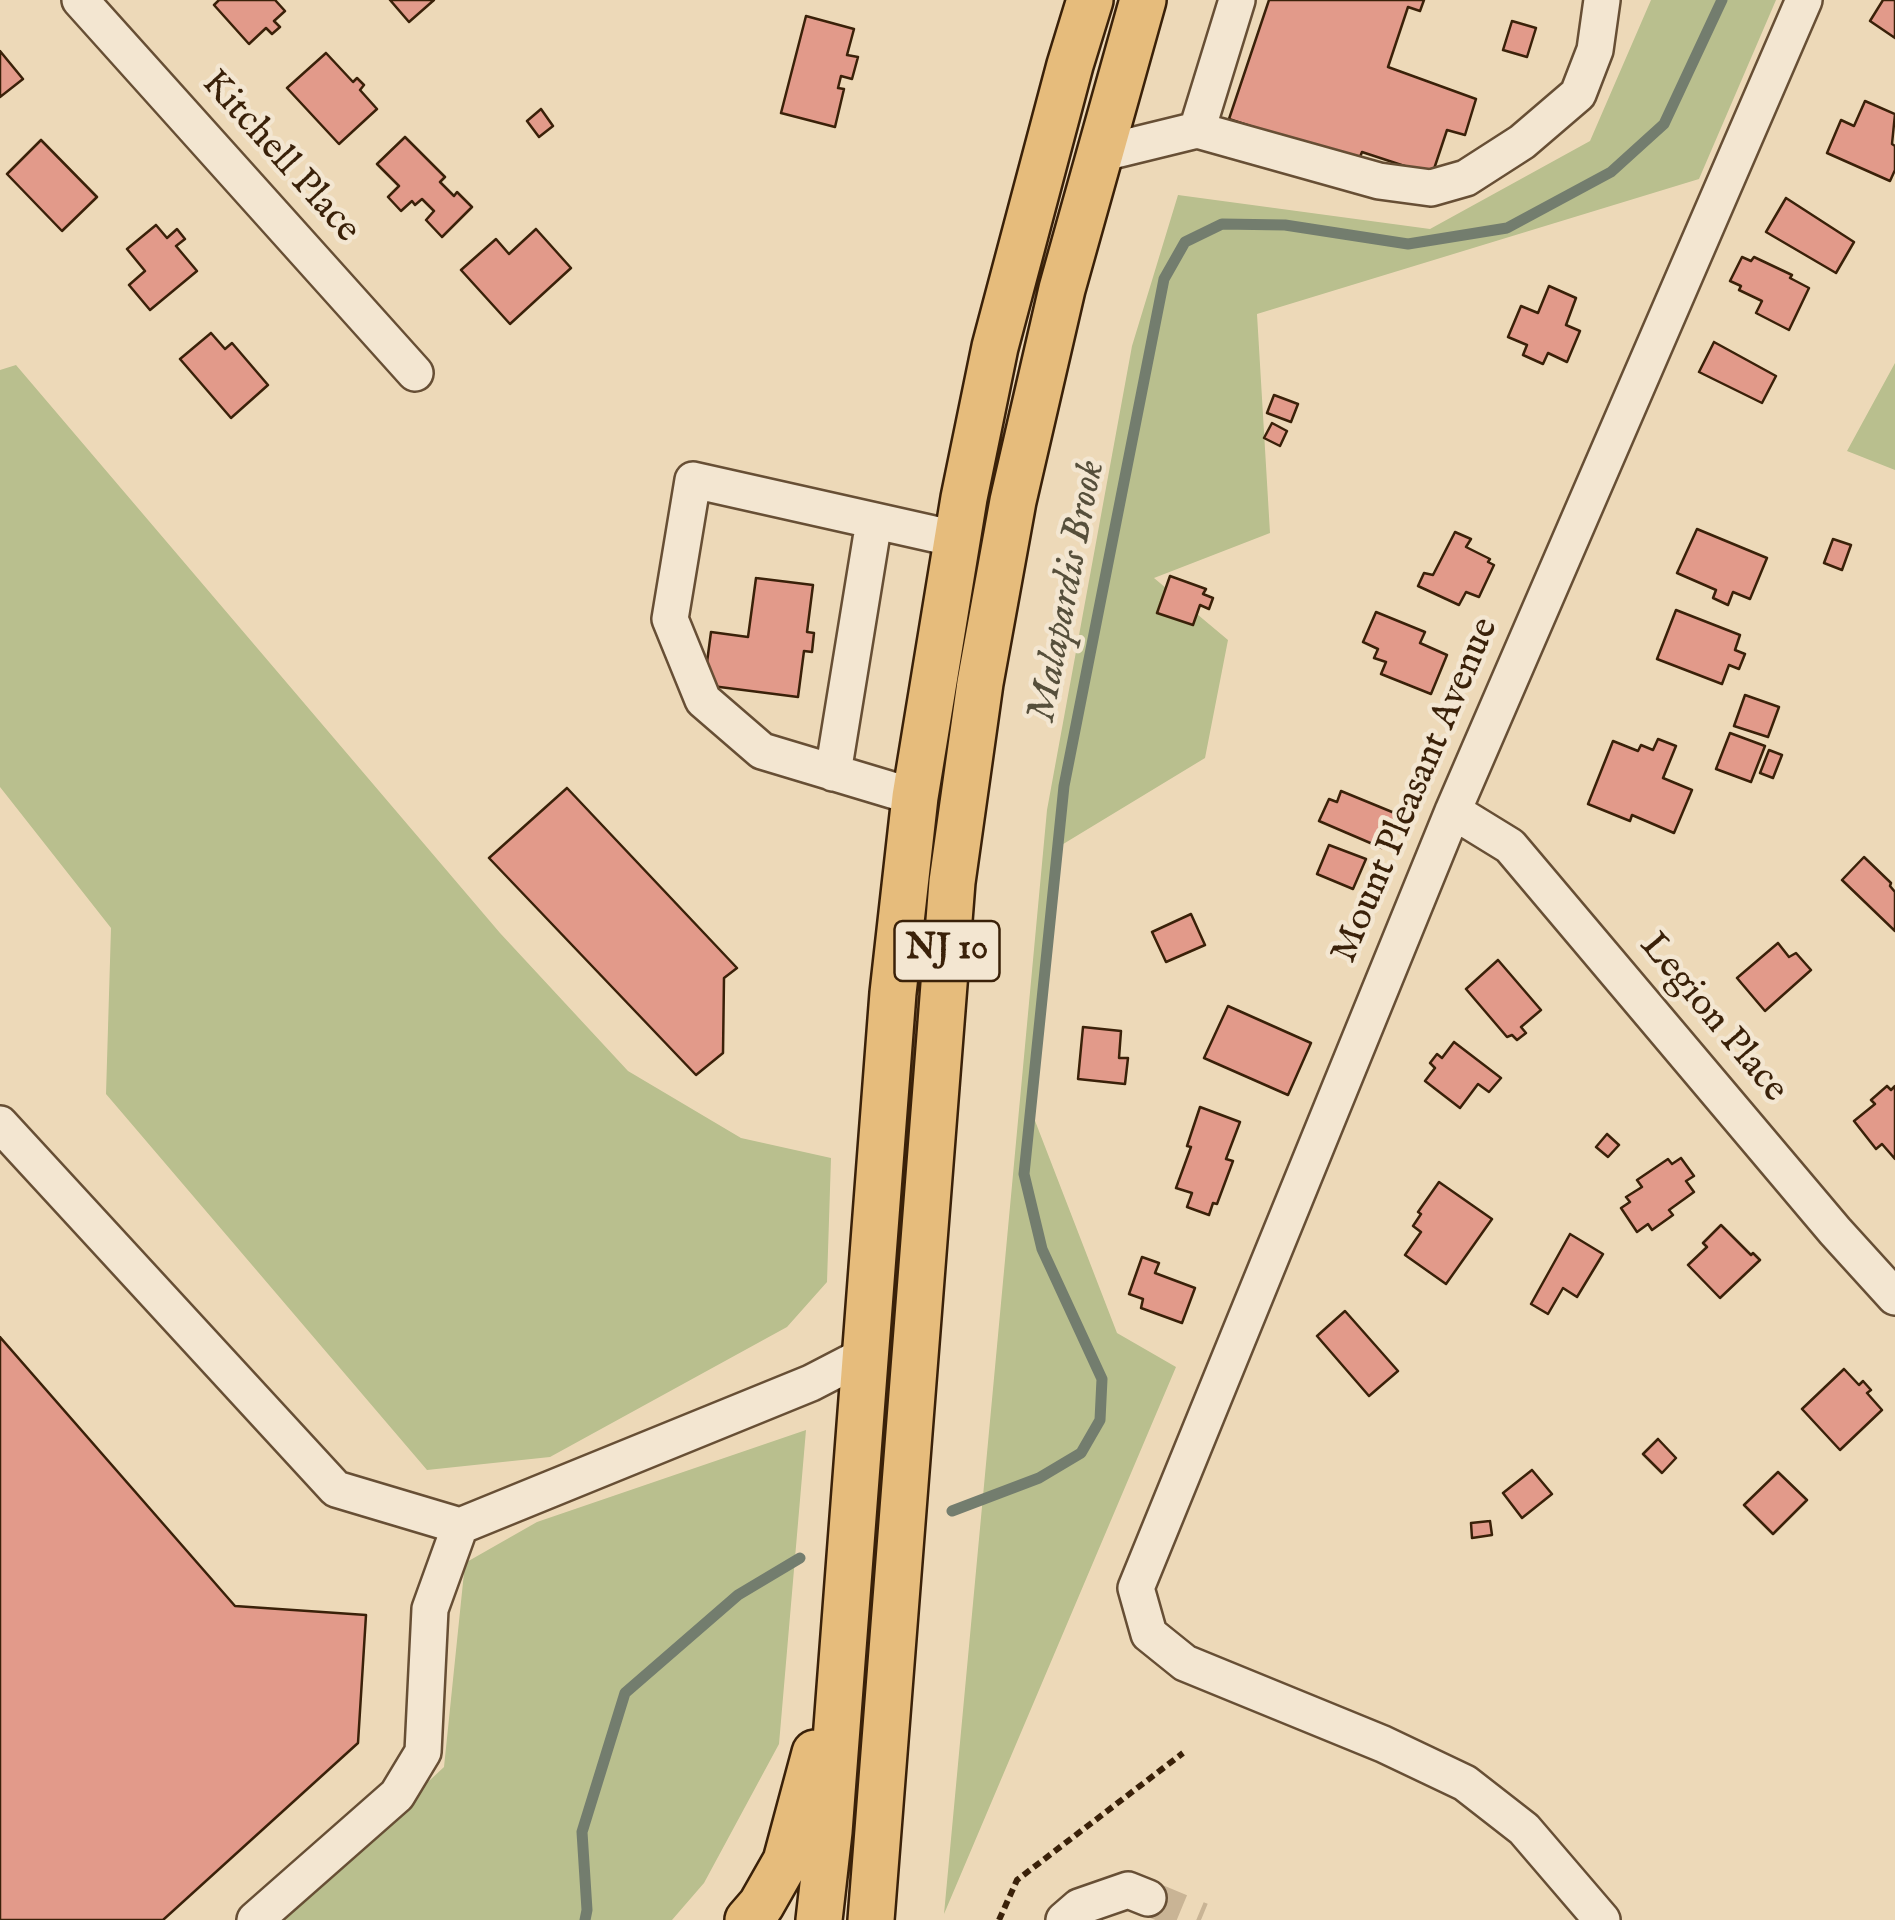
<!DOCTYPE html>
<style>
body{margin:0}
canvas{display:block;background:#edd9b8}
</style>
<canvas width="1895" height="1920"></canvas>
<script>
const ctx = document.querySelector('canvas').getContext('2d');
ctx.lineJoin = 'round';
function paint(path, color) {
  ctx.fillStyle = color;
  ctx.fill(path, 'evenodd');
}
function shape(rows) {
  const path = new Path2D();
  for (const r of rows) {
    path.moveTo(r[0], r[1]);
    for (let i = 2; i < r.length; i += 2) path.lineTo(r[i], r[i + 1]);
  }
  return path;
}
function strokePath(path, color, width, dash) {
  ctx.strokeStyle = color;
  ctx.lineWidth = width;
  ctx.lineCap = dash ? 'butt' : 'round';
  ctx.setLineDash(dash || []);
  ctx.stroke(path);
}
function write(font, color, halo, rows, align = 'center') {
  ctx.font = font + ' "IM FELL English",serif';
  ctx.lineWidth = 9;
  ctx.setLineDash([]);
  ctx.textBaseline = 'middle';
  ctx.strokeStyle = halo;
  ctx.fillStyle = color;
  for (const [text, x, y, turn = 0] of rows) {
    ctx.save();
    ctx.translate(x, y);
    ctx.rotate((+turn || 0) * Math.PI / 180);
    ctx.textAlign = isNaN(turn) ? turn : align;
    if (halo) ctx.strokeText(text, 0, 0);
    ctx.fillText(text, 0, 0);
    ctx.restore();
  }
}
paint(shape([
 [1651,0,1776,0,1699,179,1257,314,1270,533,1154,578,1228,640,1205,758,1055,849,1032,1113,1117,1333,1176,1367,944,1914,1047,810,1132,346,1178,195,1430,229,1590,141],
 [1895,363,1895,470,1847,451],
 [16,365,500,933,628,1071,741,1138,831,1158,827,1282,787,1327,550,1457,427,1470,106,1094,111,928,0,787,0,370],
 [806,1430,779,1744,704,1883,672,1920,279,1920,444,1767,465,1563,537,1522]
]), '#b9bf8e');
strokePath(shape([
 [952,1511,1039,1478,1081,1453,1100,1420,1102,1379,1042,1249,1024,1174,1064,786,1164,279,1185,242,1222,224,1285,225,1408,244,1507,228,1611,172,1664,124,1722,0],
 [585,1920,587,1910,582,1832,625,1693,738,1595,800,1558]
]), '#737d6e', 11);
const building = shape([
 [219,0,275,0,285,11,274,21,280,27,272,34,266,28,249,44,214,5,219,0],
 [390,0,434,0,409,22,390,0],
 [1269,0,1424,0,1420,11,1408,7,1388,67,1476,99,1465,135,1447,130,1432,175,1362,152,1358,162,1229,119,1269,0],
 [1883,0,1895,0,1895,38,1870,21,1883,0],
 [806,16,854,29,847,55,858,57,852,79,841,76,838,88,844,89,835,127,781,113,806,16],
 [1512,21,1536,28,1527,57,1503,50,1512,21],
 [0,51,23,79,0,97,0,51],
 [326,53,353,82,357,78,364,85,360,90,377,109,339,144,287,88,326,53],
 [1865,101,1895,114,1892,144,1895,146,1895,170,1890,181,1827,153,1841,120,1854,126,1865,101],
 [541,109,553,126,539,137,527,121,541,109],
 [405,137,445,177,440,182,454,196,457,192,472,207,442,237,426,220,434,211,422,199,415,205,412,201,401,211,388,197,399,186,377,164,405,137],
 [41,140,97,197,62,231,7,174,41,140],
 [1786,198,1854,242,1836,273,1766,232,1786,198],
 [156,225,167,238,177,229,185,239,176,246,197,271,150,310,129,285,145,271,127,249,156,225],
 [536,229,571,268,510,324,461,270,496,239,509,254,536,229],
 [1742,257,1751,261,1754,257,1792,275,1790,278,1809,288,1789,330,1756,313,1762,301,1739,290,1741,286,1730,281,1742,257],
 [1549,286,1576,298,1566,325,1580,331,1567,362,1548,353,1543,364,1523,355,1527,345,1508,337,1521,306,1538,313,1549,286],
 [211,333,225,349,232,343,268,385,231,418,180,359,211,333],
 [1714,342,1776,376,1762,403,1699,372,1714,342],
 [1274,395,1298,404,1291,422,1267,413,1274,395],
 [1272,423,1287,431,1280,446,1264,438,1272,423],
 [1697,529,1767,558,1750,599,1733,592,1728,605,1713,598,1716,590,1677,573,1697,529],
 [1455,532,1471,539,1466,547,1490,559,1488,562,1494,565,1479,597,1466,592,1459,605,1418,586,1424,573,1433,575,1455,532],
 [1833,539,1851,545,1842,570,1824,563,1833,539],
 [1170,576,1206,589,1203,594,1213,598,1209,609,1200,605,1193,625,1157,613,1170,576],
 [756,578,813,585,807,632,814,633,812,652,804,651,798,697,704,685,711,632,748,637,756,578],
 [1676,610,1740,635,1735,650,1745,654,1739,669,1729,665,1722,684,1657,659,1676,610],
 [1376,612,1425,632,1420,643,1447,655,1431,694,1381,674,1386,662,1374,658,1378,649,1363,642,1376,612],
 [1745,695,1779,707,1768,737,1734,726,1745,695],
 [1730,733,1765,746,1751,782,1716,769,1730,733],
 [1658,739,1676,746,1663,778,1692,790,1674,833,1632,815,1630,821,1588,804,1613,741,1638,751,1641,745,1653,750,1658,739],
 [1769,750,1782,755,1773,778,1760,773,1769,750],
 [567,788,737,968,724,978,723,1053,696,1075,489,858,567,788],
 [1341,791,1397,814,1382,848,1319,821,1329,799,1337,802,1341,791],
 [1329,845,1366,859,1353,889,1317,874,1329,845],
 [1864,857,1891,883,1890,886,1895,892,1895,931,1842,880,1864,857],
 [1191,914,1205,945,1166,962,1152,932,1191,914],
 [1778,943,1789,957,1796,953,1811,970,1765,1011,1737,978,1778,943],
 [1498,960,1541,1010,1521,1027,1526,1033,1517,1040,1512,1035,1507,1037,1466,989,1498,960],
 [1228,1006,1311,1043,1288,1095,1204,1058,1228,1006],
 [1083,1027,1121,1031,1119,1058,1128,1058,1125,1084,1078,1079,1083,1027],
 [1454,1042,1501,1078,1489,1092,1478,1084,1460,1108,1425,1081,1435,1068,1430,1063,1437,1054,1442,1058,1454,1042],
 [1887,1086,1891,1090,1895,1086,1895,1159,1882,1144,1876,1149,1854,1121,1875,1104,1871,1100,1887,1086],
 [1200,1107,1240,1122,1226,1159,1233,1161,1217,1204,1213,1203,1209,1215,1187,1207,1192,1193,1176,1188,1191,1147,1187,1146,1200,1107],
 [1607,1134,1619,1145,1608,1157,1596,1147,1607,1134],
 [1681,1158,1694,1176,1686,1181,1694,1192,1669,1210,1673,1215,1652,1230,1648,1224,1637,1232,1621,1208,1630,1202,1626,1197,1642,1187,1637,1180,1668,1159,1672,1164,1681,1158],
 [1439,1182,1492,1219,1446,1284,1405,1255,1421,1232,1413,1226,1421,1214,1418,1212,1439,1182],
 [1721,1225,1751,1255,1753,1253,1760,1260,1720,1298,1688,1265,1707,1247,1703,1243,1721,1225],
 [1570,1234,1603,1254,1577,1297,1563,1288,1548,1314,1531,1304,1570,1234],
 [1142,1257,1159,1263,1155,1273,1195,1288,1182,1323,1141,1308,1143,1299,1129,1294,1142,1257],
 [1345,1311,1398,1371,1369,1396,1317,1336,1345,1311],
 [0,1337,235,1606,366,1615,358,1743,163,1920,0,1920,0,1337],
 [1844,1369,1859,1385,1863,1381,1871,1390,1867,1393,1882,1410,1840,1450,1802,1409,1844,1369],
 [1658,1439,1676,1458,1662,1473,1643,1454,1658,1439],
 [1532,1470,1552,1494,1522,1518,1503,1493,1532,1470],
 [1778,1472,1807,1500,1773,1534,1744,1505,1778,1472],
 [1490,1521,1492,1535,1472,1538,1471,1523,1490,1521]
]);
paint(building, '#e29a8a');
strokePath(building, '#3a2109', 2.5);
strokePath(shape([
 [1148,1898,1201,1920]
]), '#c9b495', 35, [35, 18]);
const minor = shape([
 [80,0,415,373],
 [1197,130,1237,0],
 [1099,154,1197,130,1379,181,1431,188,1466,178,1522,142,1578,94,1595,50,1602,0],
 [833,773,874,521],
 [915,797,762,751,703,700,670,619,693,480,956,539],
 [1453,811,1510,846,1835,1231,1895,1297],
 [0,1124,336,1489,460,1526,811,1383,867,1354],
 [255,1920,397,1795,423,1752,430,1609,460,1526],
 [1064,1920,1079,1907,1128,1890,1148,1898],
 [1602,1920,1524,1829,1465,1783,1383,1744,1185,1663,1149,1634,1136,1588,1453,811,1804,0]
]);
const major = shape([
 [748,1920,761,1905,786,1861,815,1753],
 [819,1920,829,1832,893,993,915,797,964,498,995,347,1070,65,1090,0],
 [871,1920,952,882,980,683,1013,501,1062,289,1143,0]
]);
strokePath(minor, '#674f35', 40);
strokePath(major, '#3a2109', 50);
strokePath(shape([
 [999,1920,1017,1880,1183,1753]
]), '#3a2109', 6, [8, 5]);
strokePath(minor, '#f3e6d1', 35);
strokePath(major, '#e6bc7c', 45);
for (const [x, y, w] of [
 [947,951,105]
]) {
  const box = new Path2D();
  box.roundRect(x - w / 2, y - 30, w, 60, 8);
  ctx.fillStyle = '#f3e6d1';
  ctx.fill(box);
  strokePath(box, '#3a2109', 2.5);
}
write('bold 35px', '#3a2109', null, [
 ["NJ 10",947,951]
]);
write('38px', '#3a2109', '#f3e6d1', [
 ["Kitchell Place",279,158,48],
 ["Mount Pleasant Avenue",1417,791,-67],
 ["Legion Place",1712,1019,50]
]);
write('italic 40px', '#564f3b', '#f3e6d1', [
 ["Malapardis Brook",1069,592,-79]
]);
</script>
